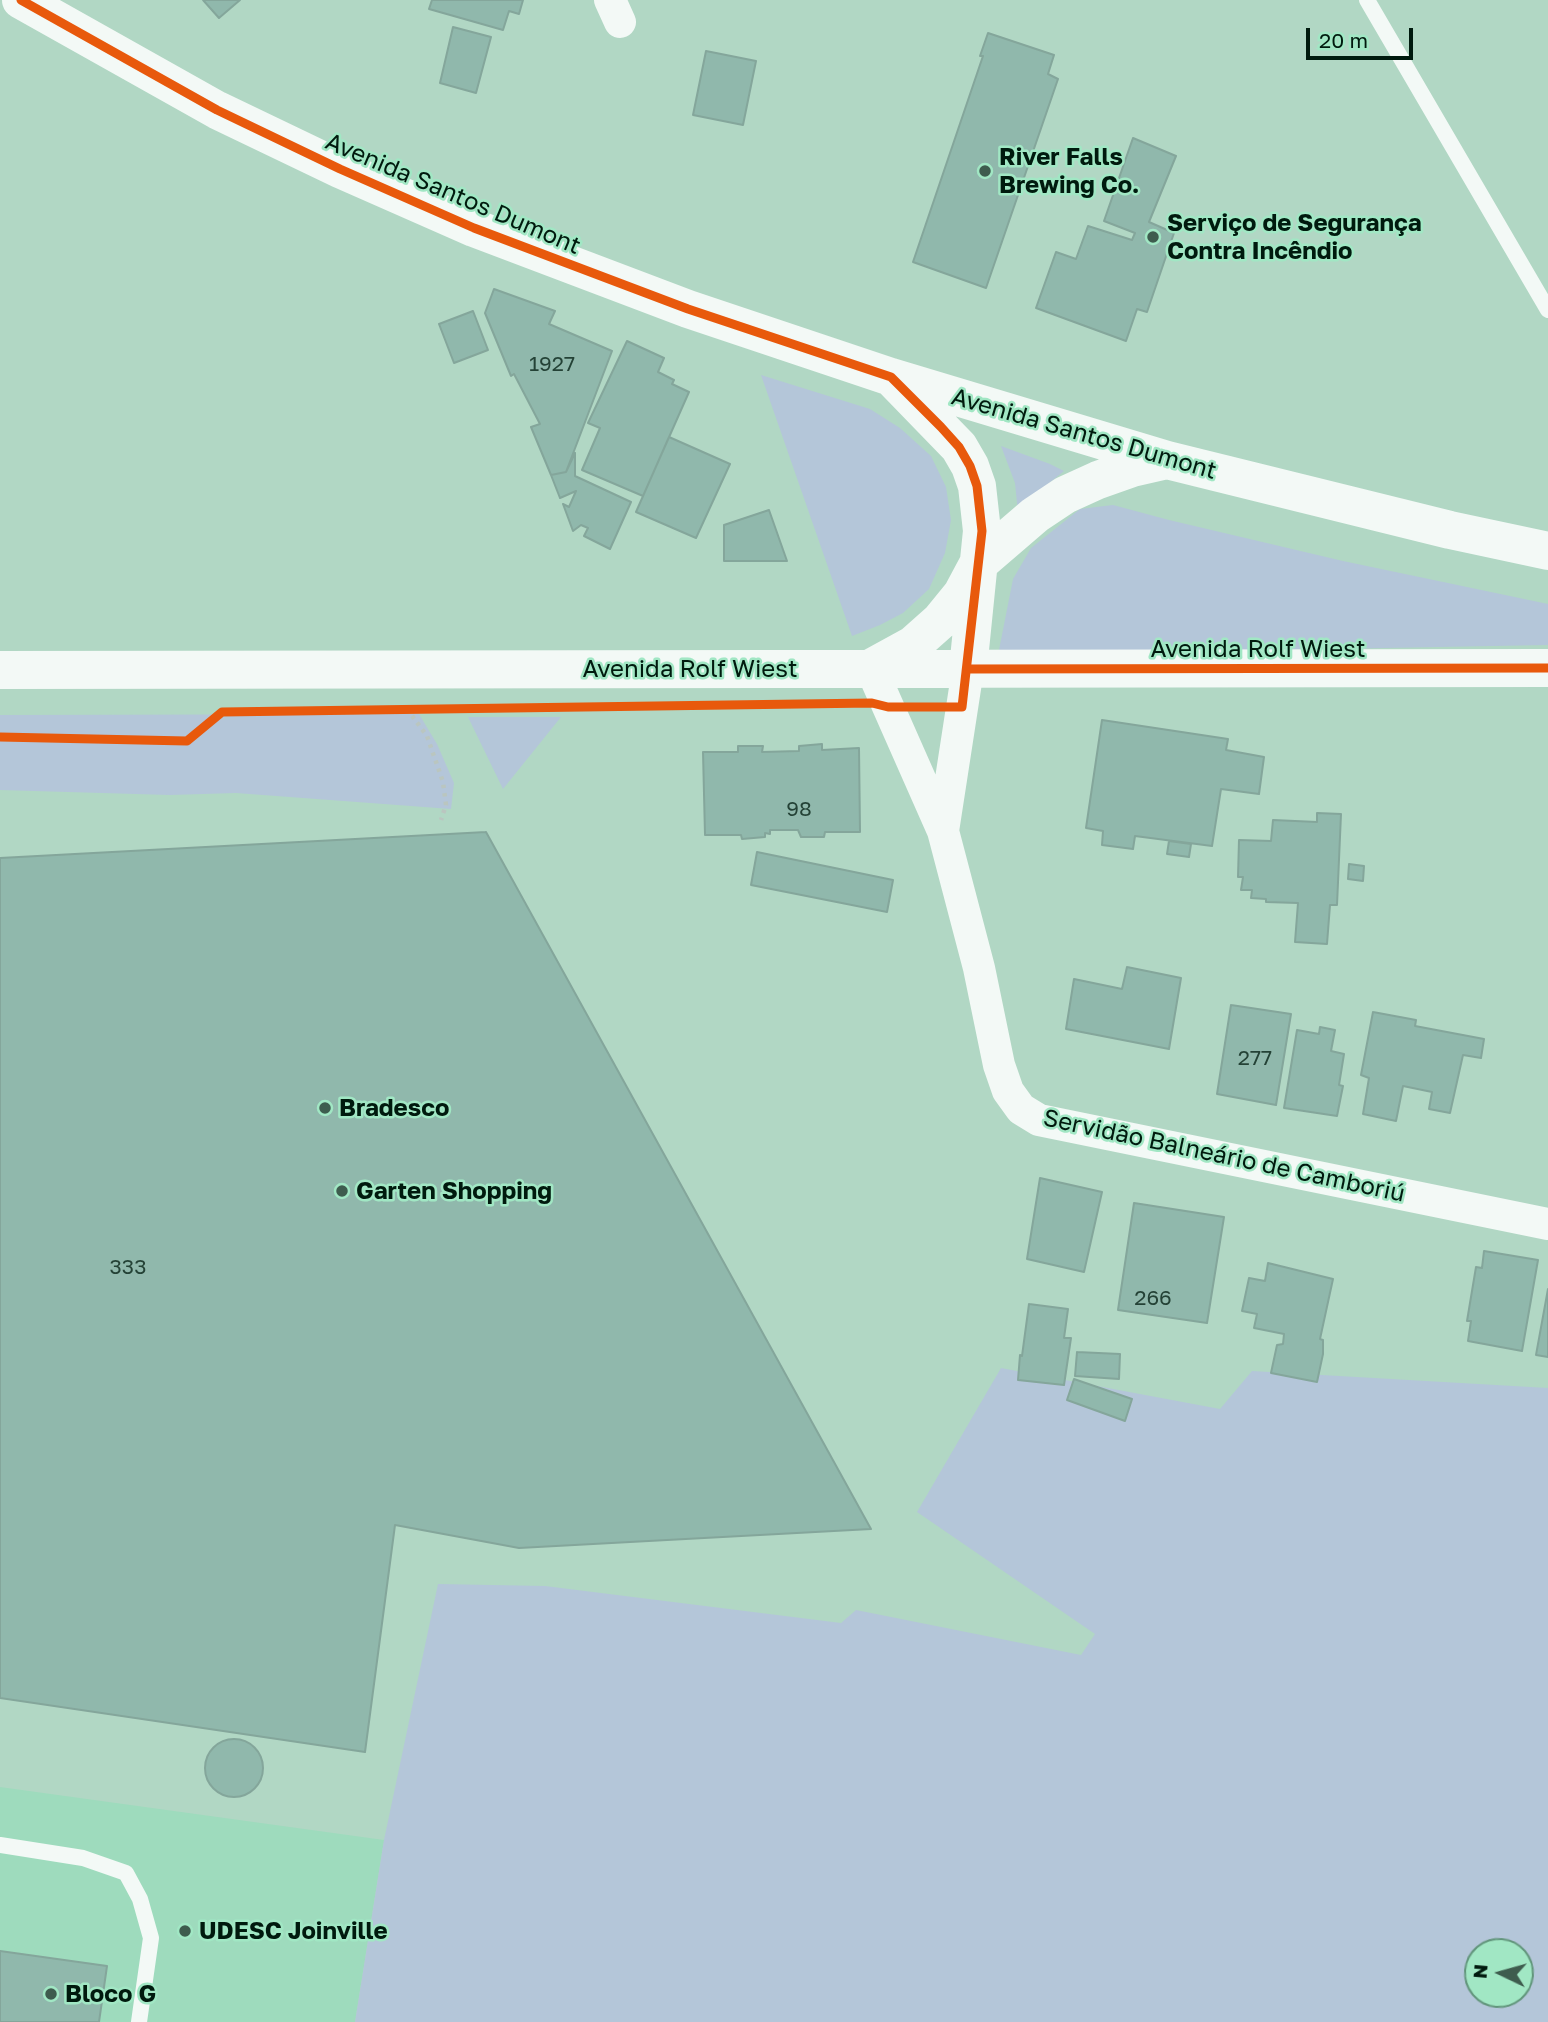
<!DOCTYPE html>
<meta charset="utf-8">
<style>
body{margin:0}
#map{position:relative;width:1548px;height:2022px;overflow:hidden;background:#b1d7c4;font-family:"Golos Text",sans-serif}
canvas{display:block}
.north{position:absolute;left:1464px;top:1938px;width:70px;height:70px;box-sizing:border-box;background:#a1e7c4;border:2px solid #61957b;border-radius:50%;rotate:275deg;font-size:19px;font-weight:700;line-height:28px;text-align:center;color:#001a0e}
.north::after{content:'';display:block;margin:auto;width:24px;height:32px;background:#3e5c4e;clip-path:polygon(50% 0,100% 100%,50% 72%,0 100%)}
.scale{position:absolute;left:1306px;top:28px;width:107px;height:32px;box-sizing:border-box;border:4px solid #001a0e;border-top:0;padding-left:9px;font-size:21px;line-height:24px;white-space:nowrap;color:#001a0e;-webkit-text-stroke:5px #a1e7c4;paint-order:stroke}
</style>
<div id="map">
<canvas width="1548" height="2022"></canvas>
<div class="north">N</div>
<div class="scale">20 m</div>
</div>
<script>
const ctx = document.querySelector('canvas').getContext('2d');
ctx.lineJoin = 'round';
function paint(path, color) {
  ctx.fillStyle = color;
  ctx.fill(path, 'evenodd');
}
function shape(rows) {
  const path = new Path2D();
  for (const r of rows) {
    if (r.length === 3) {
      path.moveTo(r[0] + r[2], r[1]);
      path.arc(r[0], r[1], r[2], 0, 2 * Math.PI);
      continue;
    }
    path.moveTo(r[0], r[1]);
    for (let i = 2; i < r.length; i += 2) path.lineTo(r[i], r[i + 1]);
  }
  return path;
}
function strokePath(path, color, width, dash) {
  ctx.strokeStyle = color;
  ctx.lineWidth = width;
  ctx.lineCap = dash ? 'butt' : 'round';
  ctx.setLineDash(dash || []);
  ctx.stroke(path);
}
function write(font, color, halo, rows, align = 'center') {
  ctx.font = font + ' "Golos Text",sans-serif';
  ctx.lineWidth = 5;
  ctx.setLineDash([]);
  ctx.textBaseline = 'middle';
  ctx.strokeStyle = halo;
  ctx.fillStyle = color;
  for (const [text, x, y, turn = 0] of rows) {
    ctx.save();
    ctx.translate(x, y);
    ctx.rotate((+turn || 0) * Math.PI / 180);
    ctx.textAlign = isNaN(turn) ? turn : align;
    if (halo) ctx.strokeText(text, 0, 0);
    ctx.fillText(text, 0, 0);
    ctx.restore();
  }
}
paint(shape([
 [0,1787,384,1840,355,2022,0,2022]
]), '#9edbbd');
paint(shape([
 [761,375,870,409,900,428,931,456,946,487,951,520,945,553,929,589,903,613,880,625,852,636],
 [1001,446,1050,464,1064,471,1042,489,1018,513,1015,483],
 [1113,505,1169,520,1343,561,1548,604,1548,645,998,655,1013,579,1031,548,1080,509],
 [419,714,437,744,454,783,451,809,236,793,170,795,0,790,0,715],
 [468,717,561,717,503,789],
 [1001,1368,1220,1409,1252,1371,1548,1388,1548,2022,355,2022,384,1840,438,1584,545,1586,841,1623,856,1610,1081,1655,1095,1634,917,1512],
 [1478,1952,1520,1952,1520,1994,1478,1994]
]), '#b4c6d9');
const building = shape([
 [203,0,240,0,219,18,203,0],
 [432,0,523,0,519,14,509,11,503,30,429,9,432,0],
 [453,27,491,37,476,93,440,83,453,27],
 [988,33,1054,55,1048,74,1058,79,986,288,913,262,983,56,980,56,988,33],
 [706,51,756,61,743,125,693,115,706,51],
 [1133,138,1176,156,1149,222,1174,233,1147,312,1137,309,1126,341,1036,308,1056,252,1076,259,1088,226,1132,240,1135,233,1104,221,1133,138],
 [494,289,555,311,549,324,612,351,566,472,551,475,531,427,540,424,514,374,511,376,485,313,494,289],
 [473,311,488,350,454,363,439,324,473,311],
 [627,341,664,358,658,372,674,380,672,384,689,392,643,496,582,470,600,428,588,423,627,341],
 [669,437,730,464,696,538,636,512,669,437],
 [575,453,575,476,631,502,610,549,584,536,588,528,581,525,573,531,563,504,569,507,576,491,560,498,551,475,566,472,575,453],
 [769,510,787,561,724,561,724,525,769,510],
 [1102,720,1228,739,1226,750,1264,757,1259,794,1221,789,1212,846,1135,836,1133,849,1102,845,1103,831,1086,828,1102,720],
 [822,744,822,750,859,748,860,832,825,832,824,837,801,837,798,830,770,830,770,834,765,833,765,837,742,839,741,835,705,835,703,752,738,752,738,746,763,746,762,752,799,751,799,746,822,744],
 [1317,813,1341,814,1337,905,1330,905,1327,944,1295,942,1298,903,1266,902,1266,899,1251,898,1252,890,1241,890,1243,877,1238,877,1239,840,1271,841,1273,820,1317,822,1317,813],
 [486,832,871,1529,519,1548,395,1525,365,1752,0,1698,0,858,486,832],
 [1169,841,1191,844,1189,857,1167,854,1169,841],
 [757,852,893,880,887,912,751,885,757,852],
 [1349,864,1364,866,1363,881,1348,879,1349,864],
 [1127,967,1181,978,1169,1049,1066,1029,1074,979,1122,989,1127,967],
 [1231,1005,1291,1014,1276,1105,1217,1094,1231,1005],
 [1373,1012,1416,1020,1415,1026,1484,1039,1481,1058,1463,1055,1450,1113,1429,1109,1432,1092,1403,1086,1396,1121,1363,1114,1369,1078,1361,1075,1373,1012],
 [1320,1027,1335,1030,1331,1051,1344,1054,1339,1085,1343,1086,1337,1116,1284,1108,1297,1030,1319,1034,1320,1027],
 [1040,1178,1102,1192,1084,1272,1027,1259,1040,1178],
 [1134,1203,1224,1217,1207,1323,1118,1310,1134,1203],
 [1484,1251,1538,1260,1522,1351,1468,1341,1471,1321,1467,1321,1476,1267,1482,1268,1484,1251],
 [1268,1263,1333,1279,1320,1339,1323,1340,1323,1354,1317,1382,1271,1373,1277,1345,1283,1344,1284,1334,1254,1328,1257,1314,1242,1311,1249,1278,1265,1281,1268,1263],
 [1548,1289,1548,1357,1536,1355,1548,1289],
 [1029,1304,1068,1309,1064,1338,1071,1338,1064,1385,1018,1380,1020,1355,1022,1356,1029,1304],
 [1077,1352,1120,1354,1119,1379,1075,1376,1077,1352],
 [1074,1379,1132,1399,1125,1421,1067,1400,1074,1379],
 [234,1768,29],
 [0,1951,107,1966,99,2022,0,2022,0,1951]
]);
paint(building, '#90b8ac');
strokePath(building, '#84a69b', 2);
strokePath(shape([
 [407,709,427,736,443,782,446,805,441,820]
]), '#bac6c0', 4.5, [3.5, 5]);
strokePath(shape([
 [1367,0,1548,310],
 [0,1845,83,1858,126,1873,140,1899,151,1938,139,2022]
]), '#f3f9f6', 16);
strokePath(shape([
 [610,0,620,22],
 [871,668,943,831,979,968,999,1065,1008,1091,1021,1109,1039,1120,1548,1224],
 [943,831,968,669]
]), '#f3f9f6', 32);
strokePath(shape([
 [21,0,217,110,340,169,474,228,688,309,891,377,1167,460,1450,530,1548,551],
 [895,381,959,447,970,466,977,486,982,531,968,669],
 [871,668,913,645,940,621,962,594,978,564,1035,515,1065,495,1098,480,1132,468,1167,460],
 [0,670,1548,668]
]), '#f3f9f6', 38);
strokePath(shape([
 [968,669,1548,668],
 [0,737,187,741,222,712,872,703,888,707,962,707,982,531,977,486,970,466,959,447,941,427,891,377,688,309,474,228,340,169,217,110,21,0]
]), '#e8590c', 9);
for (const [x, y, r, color] of [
 [985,171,7,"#3e5c4e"],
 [1153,237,7,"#3e5c4e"],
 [325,1108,7,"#3e5c4e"],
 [342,1191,7,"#3e5c4e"],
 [185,1931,7,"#3e5c4e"],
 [51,1994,7,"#3e5c4e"]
]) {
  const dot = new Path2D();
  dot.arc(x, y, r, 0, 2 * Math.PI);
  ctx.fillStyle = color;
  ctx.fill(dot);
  strokePath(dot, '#a1e7c4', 2.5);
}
write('21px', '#244236', null, [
 ["1927",552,364],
 ["98",799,809],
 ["277",1255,1058],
 ["333",128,1267],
 ["266",1153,1298]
]);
write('bold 24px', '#001a0e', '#a1e7c4', [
 ["River Falls",999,157],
 ["Brewing Co.",999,185],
 ["Serviço de Segurança",1167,223],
 ["Contra Incêndio",1167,251],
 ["Bradesco",339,1108],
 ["Garten Shopping",356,1191],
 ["UDESC Joinville",199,1931],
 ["Bloco G",65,1994]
], 'left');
write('24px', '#001a0e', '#a1e7c4', [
 ["Avenida Santos Dumont",453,194,23],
 ["Avenida Santos Dumont",1084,434,16],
 ["Avenida Rolf Wiest",1258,649],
 ["Avenida Rolf Wiest",690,669],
 ["Servidão Balneário de Camboriú",1224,1156,12]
]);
</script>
